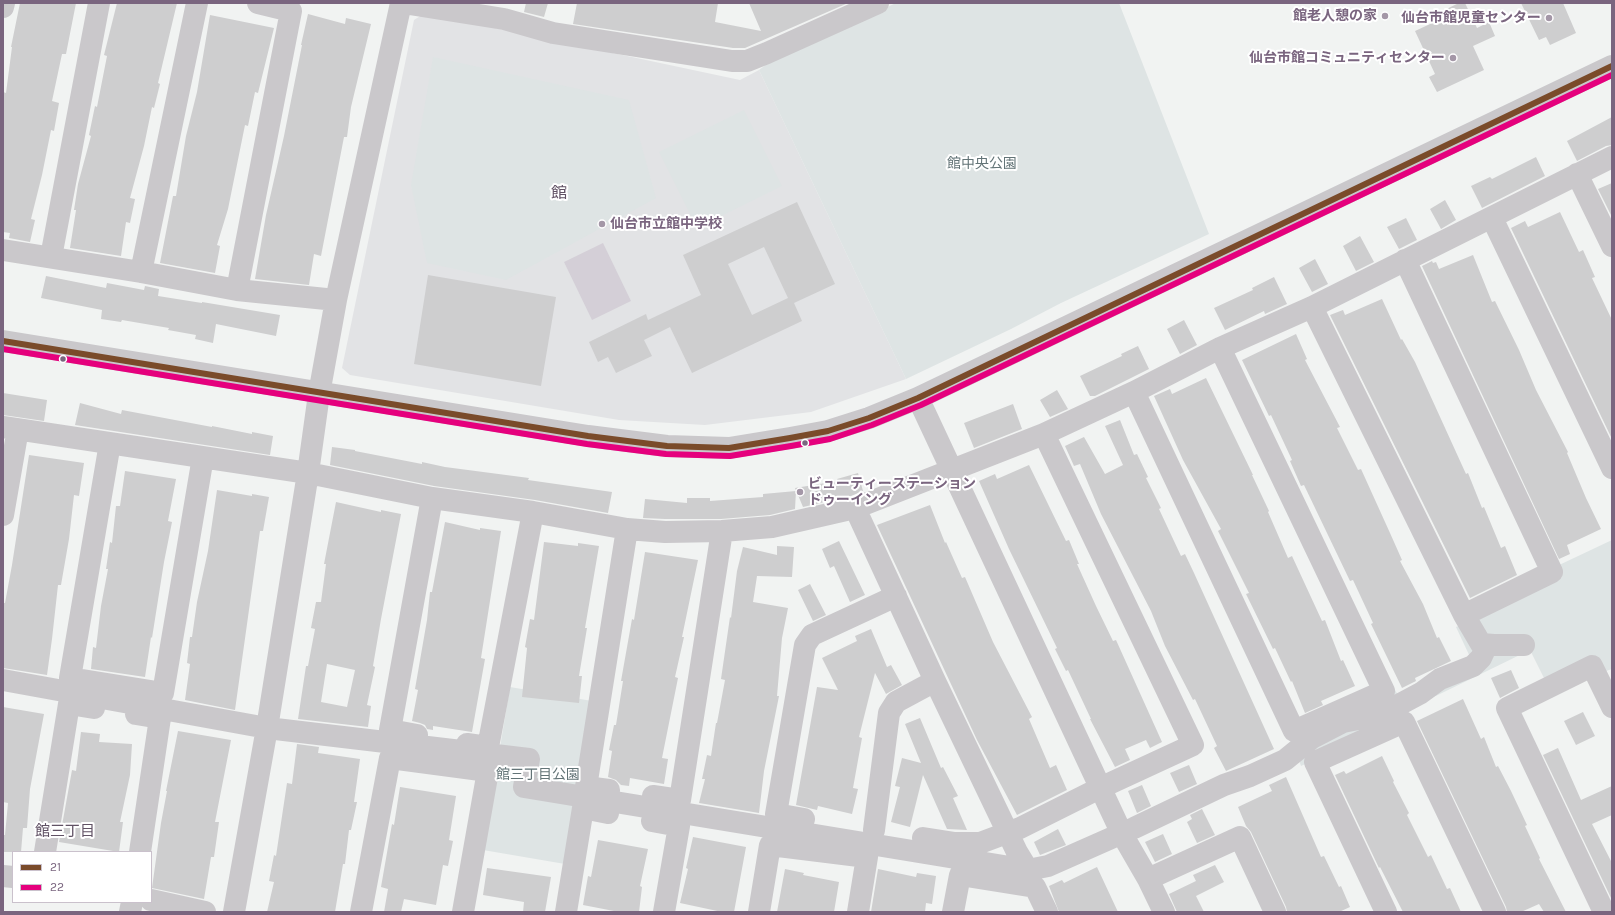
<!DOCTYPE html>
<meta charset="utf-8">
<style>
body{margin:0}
#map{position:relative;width:1615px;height:915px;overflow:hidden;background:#f1f3f2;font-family:Karla,sans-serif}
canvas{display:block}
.frame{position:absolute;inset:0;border:4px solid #7a657f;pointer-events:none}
.legend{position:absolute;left:12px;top:851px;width:140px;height:52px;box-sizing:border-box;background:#fff;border:1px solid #cac1cc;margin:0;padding:5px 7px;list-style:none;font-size:12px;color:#7a657f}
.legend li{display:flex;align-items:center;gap:8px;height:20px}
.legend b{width:20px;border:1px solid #cac1cc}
</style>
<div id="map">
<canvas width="1615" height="915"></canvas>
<div class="frame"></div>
<ul class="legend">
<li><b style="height:5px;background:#7a4b2a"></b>21</li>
<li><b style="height:5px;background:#e5007d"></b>22</li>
</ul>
</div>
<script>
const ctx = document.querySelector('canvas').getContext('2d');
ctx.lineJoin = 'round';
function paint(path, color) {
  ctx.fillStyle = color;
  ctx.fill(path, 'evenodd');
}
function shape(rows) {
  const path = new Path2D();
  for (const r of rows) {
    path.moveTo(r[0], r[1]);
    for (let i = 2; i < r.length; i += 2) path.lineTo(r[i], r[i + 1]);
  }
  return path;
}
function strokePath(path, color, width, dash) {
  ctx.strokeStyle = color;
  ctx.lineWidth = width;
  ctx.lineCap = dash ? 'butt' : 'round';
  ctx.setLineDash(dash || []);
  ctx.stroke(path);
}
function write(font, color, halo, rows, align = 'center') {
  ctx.font = font + ' Karla,"Noto Sans JP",sans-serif';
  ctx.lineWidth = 4;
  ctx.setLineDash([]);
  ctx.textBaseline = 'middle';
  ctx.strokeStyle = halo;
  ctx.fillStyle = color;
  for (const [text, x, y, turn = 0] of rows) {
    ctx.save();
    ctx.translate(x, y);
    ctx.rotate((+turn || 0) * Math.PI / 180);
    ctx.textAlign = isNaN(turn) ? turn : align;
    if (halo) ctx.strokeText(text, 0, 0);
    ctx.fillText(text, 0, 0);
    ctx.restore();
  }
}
paint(shape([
 [425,13,740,80,759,70,906,379,811,412,705,425,619,420,350,375,342,368,414,20]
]), '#e2e3e5');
paint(shape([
 [896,3,1119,3,1209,234,1061,303,1011,329,906,379,759,70,771,61],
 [433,57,629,100,656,198,506,280,427,263,411,185],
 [744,110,782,186,697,228,659,152],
 [1612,540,1612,669,1606,671,1599,658,1547,684,1530,650,1401,713,1403,717,1301,766,1292,740,1395,690,1398,695,1471,659,1456,627,1562,577,1557,566],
 [510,687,592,701,565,864,483,850]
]), '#dee4e4');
paint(shape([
 [603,243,631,301,592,320,564,262]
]), '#d4cfd7');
paint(shape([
 [20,3,76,3,66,54,62,54,52,101,59,103,54,131,51,130,42,175,31,219,35,220,30,242,9,238,10,233,3,232,3,92,6,93,12,47,11,47],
 [117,3,177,3,158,83,160,84,154,108,152,107,144,146,130,198,135,199,130,223,126,222,121,256,70,248,76,210,74,210,78,184,91,136,89,135,95,106,97,107,107,56,104,55],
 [526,3,548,3,544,17,524,12],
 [577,3,718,3,715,22,761,31,749,3,848,3,745,48,733,48,573,24],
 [1459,3,1465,3,1477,28,1489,22,1495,36,1473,46,1484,70,1437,92,1429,77,1435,74,1415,31,1441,19,1438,13],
 [1521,3,1563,3,1576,33,1550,45,1546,37,1539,40],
 [308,14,345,24,346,18,371,24,351,107,347,137,344,137,321,256,314,254,309,285,255,279,266,215,284,136,302,45,301,45],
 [210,15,274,28,258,93,255,92,248,126,245,125,228,209,217,245,220,246,215,273,160,263,173,196,176,196,186,136,197,92],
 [1612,117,1612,145,1606,146,1577,161,1567,141],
 [1536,157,1545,176,1482,208,1471,186,1490,177,1492,179],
 [1612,183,1612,217,1598,189],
 [1445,200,1456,220,1441,229,1430,209],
 [797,202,835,284,794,303,802,321,692,373,670,327,644,340,652,356,616,373,608,357,598,362,589,342,646,314,648,320,701,295,683,255],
 [764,247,788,298,752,315,728,264],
 [1560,212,1579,252,1583,250,1595,277,1592,278,1612,320,1612,439,1511,228,1525,221,1528,227],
 [1406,218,1417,240,1399,249,1387,227],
 [1360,236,1374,262,1356,271,1343,246],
 [1473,255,1492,302,1495,301,1519,350,1536,390,1568,452,1567,453,1586,498,1601,529,1567,545,1570,554,1559,559,1422,266,1432,261,1433,263,1436,262,1439,269],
 [1315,259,1328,284,1312,292,1299,268],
 [428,275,556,297,541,386,414,364],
 [46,276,106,288,107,283,144,290,145,286,159,289,158,296,202,303,202,302,280,315,276,336,216,324,213,343,195,339,196,335,168,330,169,328,122,320,121,322,101,319,102,310,41,298],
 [1274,277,1287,304,1265,314,1264,311,1225,330,1214,308,1253,290,1252,288],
 [1382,299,1401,340,1402,339,1415,362,1466,474,1468,473,1482,508,1484,507,1501,548,1505,546,1517,575,1470,598,1330,315,1343,310,1345,315],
 [1184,320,1197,345,1180,354,1167,329],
 [1296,334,1307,359,1305,360,1340,427,1337,428,1358,470,1361,469,1390,533,1402,560,1400,561,1423,604,1437,638,1439,637,1451,661,1415,678,1416,681,1402,688,1371,624,1373,623,1353,580,1350,581,1304,485,1301,486,1290,461,1292,460,1271,415,1269,416,1242,360],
 [1138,346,1149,369,1095,396,1090,396,1080,376,1122,356,1121,354],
 [1206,378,1253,475,1252,475,1269,511,1268,512,1288,558,1292,556,1322,621,1325,620,1341,661,1343,660,1355,686,1321,701,1323,705,1305,713,1292,681,1291,682,1275,648,1273,649,1246,594,1249,593,1218,531,1221,529,1183,460,1154,396,1170,389,1172,394],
 [1057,390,1068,409,1050,417,1040,400],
 [3,393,47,400,44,421,3,415],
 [80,403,121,414,122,410,212,427,212,426,252,434,252,432,273,436,270,455,75,425],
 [1013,404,1022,429,974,448,964,423],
 [1120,420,1134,455,1137,454,1148,477,1146,478,1161,508,1159,509,1181,556,1185,554,1194,573,1274,749,1226,771,1214,748,1217,746,1195,699,1193,700,1165,646,1151,611,1101,514,1080,464,1074,466,1065,446,1084,437,1105,474,1123,465,1105,426],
 [332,447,355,450,355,451,422,464,422,462,445,467,529,478,528,480,612,492,608,513,535,500,434,486,330,465],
 [29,455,84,463,79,496,74,495,69,539,61,585,58,585,52,639,47,675,3,668,3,603,5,603,12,565],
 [1029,465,1066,541,1069,540,1079,564,1077,564,1096,606,1113,641,1116,640,1162,742,1150,748,1146,740,1125,749,1130,760,1115,767,1090,719,1091,719,1068,670,1066,671,1055,649,1057,648,1009,549,979,481,995,474,997,479],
 [125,471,176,479,168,521,172,522,164,562,152,638,151,637,145,677,91,669,93,647,96,648,101,606,108,569,106,569,110,542,112,543,116,506,120,506],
 [858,473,863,491,851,496,803,507,795,488,838,481,837,479],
 [217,490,252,496,252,494,269,497,263,531,260,531,235,710,185,700,190,664,187,663,190,637,192,637,197,602,208,551],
 [796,491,795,509,770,515,721,519,665,519,643,518,645,499,687,503,687,498,710,498,710,501,763,497,763,494],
 [336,502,381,512,381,510,401,514,381,619,373,666,375,667,367,705,371,706,368,727,298,719,306,666,308,666,315,629,311,628,316,602,321,602,326,564,324,564],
 [327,664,355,670,347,707,321,702],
 [930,505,945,543,946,542,962,578,965,577,993,642,1032,717,1029,719,1050,768,1056,765,1067,790,1017,815,977,740,877,525],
 [445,522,480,530,480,528,501,531,481,658,485,659,472,732,433,726,433,730,427,729,425,725,420,723,412,721,418,690,415,689,427,620,430,592,432,592],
 [839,541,865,595,850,602,834,566,830,568,822,549],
 [544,542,578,546,578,543,599,546,585,628,587,628,579,676,582,676,579,703,522,697,527,648,525,647,530,619,534,620],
 [777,546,794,547,792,577,757,576,753,602,788,608,782,638,777,696,779,696,764,771,759,813,699,803,705,779,702,779,707,755,711,756,716,723,717,723,725,680,721,679,730,617,731,618,737,571,743,547,777,555],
 [645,552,698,560,682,637,684,637,675,677,678,678,662,758,668,759,664,784,630,778,629,786,621,785,616,780,608,777,612,751,609,750,614,725,616,725,623,681,621,681,632,619,634,620],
 [810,584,826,615,813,621,798,590],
 [871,629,887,667,891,665,902,685,886,694,875,673,859,737,862,738,853,788,858,789,852,814,818,806,817,810,796,805,817,687,838,690,822,658,857,641,855,636],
 [1511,670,1519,688,1500,698,1491,678],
 [1463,699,1481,739,1484,737,1496,767,1498,766,1511,791,1527,825,1525,826,1540,858,1539,859,1566,912,1544,912,1539,904,1521,912,1507,912,1506,907,1417,721],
 [3,707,44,714,30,789,27,828,23,828,21,852,3,852,3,835,5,835,8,803,3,802],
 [1583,712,1595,736,1576,745,1564,721],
 [920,718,941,768,943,767,958,796,953,798,967,830,947,829,923,775,910,827,891,822,900,787,895,786,902,758,921,763,905,724],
 [178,731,231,740,215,822,219,822,214,857,211,857,204,899,152,888,161,823,167,791,166,791],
 [81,732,100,734,99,742,132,744,130,775,120,822,123,822,119,852,59,842,72,770,76,771],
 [297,744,319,747,318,753,360,759,354,802,357,802,351,830,349,830,345,864,343,864,335,912,267,912,274,882,269,881,274,855,276,856,287,783,292,784],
 [1558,748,1581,800,1612,786,1612,815,1592,824,1612,863,1612,900,1543,755],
 [1382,756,1394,781,1393,782,1409,813,1407,815,1428,857,1431,855,1447,889,1450,888,1461,912,1403,912,1380,867,1379,868,1335,775,1344,771,1346,774],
 [1189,765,1197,784,1179,792,1170,773],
 [1286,777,1321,857,1324,856,1339,887,1341,886,1350,907,1339,912,1287,912,1286,907,1251,832,1246,826,1238,807,1272,791,1269,785],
 [1142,785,1151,806,1137,813,1128,791],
 [400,787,456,796,449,840,453,841,448,866,443,865,436,905,404,899,401,912,384,912,388,889,381,887,392,824,394,825],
 [1202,809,1215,835,1197,843,1187,822,1192,819,1190,815],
 [1058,829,1066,845,1040,855,1034,842],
 [1163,834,1172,854,1155,862,1145,842],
 [693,837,746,847,734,912,722,912,680,903,688,869,686,868],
 [598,840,648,849,640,886,642,887,639,912,619,912,583,905,588,876,591,877],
 [1215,865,1224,882,1196,896,1204,912,1177,912,1169,894,1196,881,1193,875],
 [1097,867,1118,912,1059,912,1049,886,1062,880,1064,883],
 [487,868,551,877,545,912,523,912,524,902,483,895],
 [785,869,804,873,803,875,839,882,834,912,777,912],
 [878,869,916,877,917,873,936,876,932,904,926,903,925,912,871,912]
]), '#cececf');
strokePath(shape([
 [403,3,504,19,553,33,732,61,747,61,767,53,878,3],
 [3,7,4,3],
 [1577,174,1612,246],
 [1492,218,1612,468],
 [3,250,141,272,237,290,336,300],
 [51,257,99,3],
 [141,272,197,3],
 [237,290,291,11,258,3],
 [1312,307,1464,615,1552,572,1405,260],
 [3,341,588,436,667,446,729,448,790,438,828,431,869,418,918,398,1612,66],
 [1134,392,1294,731,1384,691,1220,348],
 [918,398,1122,834,1148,879,1164,912],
 [3,427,308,473,432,498,533,512,627,529,665,532,722,531,772,527,855,508,1044,434,1134,392,1220,348,1312,307,1612,157],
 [110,443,70,678,163,693,203,457],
 [855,508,935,681,1017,852,1028,870,1048,866,1134,828,1224,785,1250,776,1285,760,1312,738,1343,722,1373,716,1391,709,1421,693,1440,679,1473,666,1481,658,1487,645],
 [3,515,18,429],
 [1464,615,1481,644,1494,645,1524,645],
 [3,680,267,728,529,759,524,787,1028,870],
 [136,714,160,718,140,852],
 [417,735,390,730,432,498],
 [467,744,488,747,533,512],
 [609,790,586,787,627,529],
 [653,796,680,800,722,531],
 [804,819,776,814,805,645,812,635,896,596],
 [652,821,679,826,664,912],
 [874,830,889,713,896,702,935,681],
 [923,838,955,843,980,843,1020,828,1100,788,1193,745,1044,434],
 [45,852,69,704,94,708],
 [3,876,13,877],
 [1148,879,1240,837,1275,912],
 [151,900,205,912],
 [130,912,132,902],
 [234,912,267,728,308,473,319,394,336,300,401,3],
 [361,912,390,758,488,771,463,912],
 [566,912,583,808,608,813],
 [759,912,770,845,867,857,858,912],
 [953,912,960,875,1035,887,1047,912],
 [1386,912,1315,762,1404,722,1495,912],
 [1604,912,1507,708,1592,666,1612,707]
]), '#cac8cb', 22);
strokePath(shape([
 [3,341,588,436,667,446,729,448,790,438,828,431,869,418,918,398,1612,66]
]), '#7a4b2a', 6);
strokePath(shape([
 [3,349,587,444,666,454,730,456,791,446,830,439,872,425,921,405,1612,75]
]), '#e5007d', 6);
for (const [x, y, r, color] of [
 [1385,16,4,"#a497a7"],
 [1549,18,4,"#a497a7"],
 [1453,58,4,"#a497a7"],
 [602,224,4,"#a497a7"],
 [63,359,3.5,"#7a657f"],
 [805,443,3.5,"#7a657f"],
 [800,492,4,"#a497a7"]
]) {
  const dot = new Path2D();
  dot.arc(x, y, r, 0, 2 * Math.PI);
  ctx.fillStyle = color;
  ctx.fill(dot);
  strokePath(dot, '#fff', 1.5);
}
write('bold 14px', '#7a657f', '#fff', [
 ["館老人憩の家",1377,16],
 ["仙台市館児童センター",1541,18],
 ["仙台市館コミュニティセンター",1445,58],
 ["仙台市立館中学校",610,224,"left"],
 ["ビューティーステーション",808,484,"left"],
 ["ドゥーイング",808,500,"left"]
], 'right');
write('14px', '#637477', '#fff', [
 ["館中央公園",982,164],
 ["館三丁目公園",538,775]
]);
write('15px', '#615265', '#fff', [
 ["館三丁目",65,832]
]);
write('16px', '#615265', '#fff', [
 ["館",559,193]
]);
</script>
